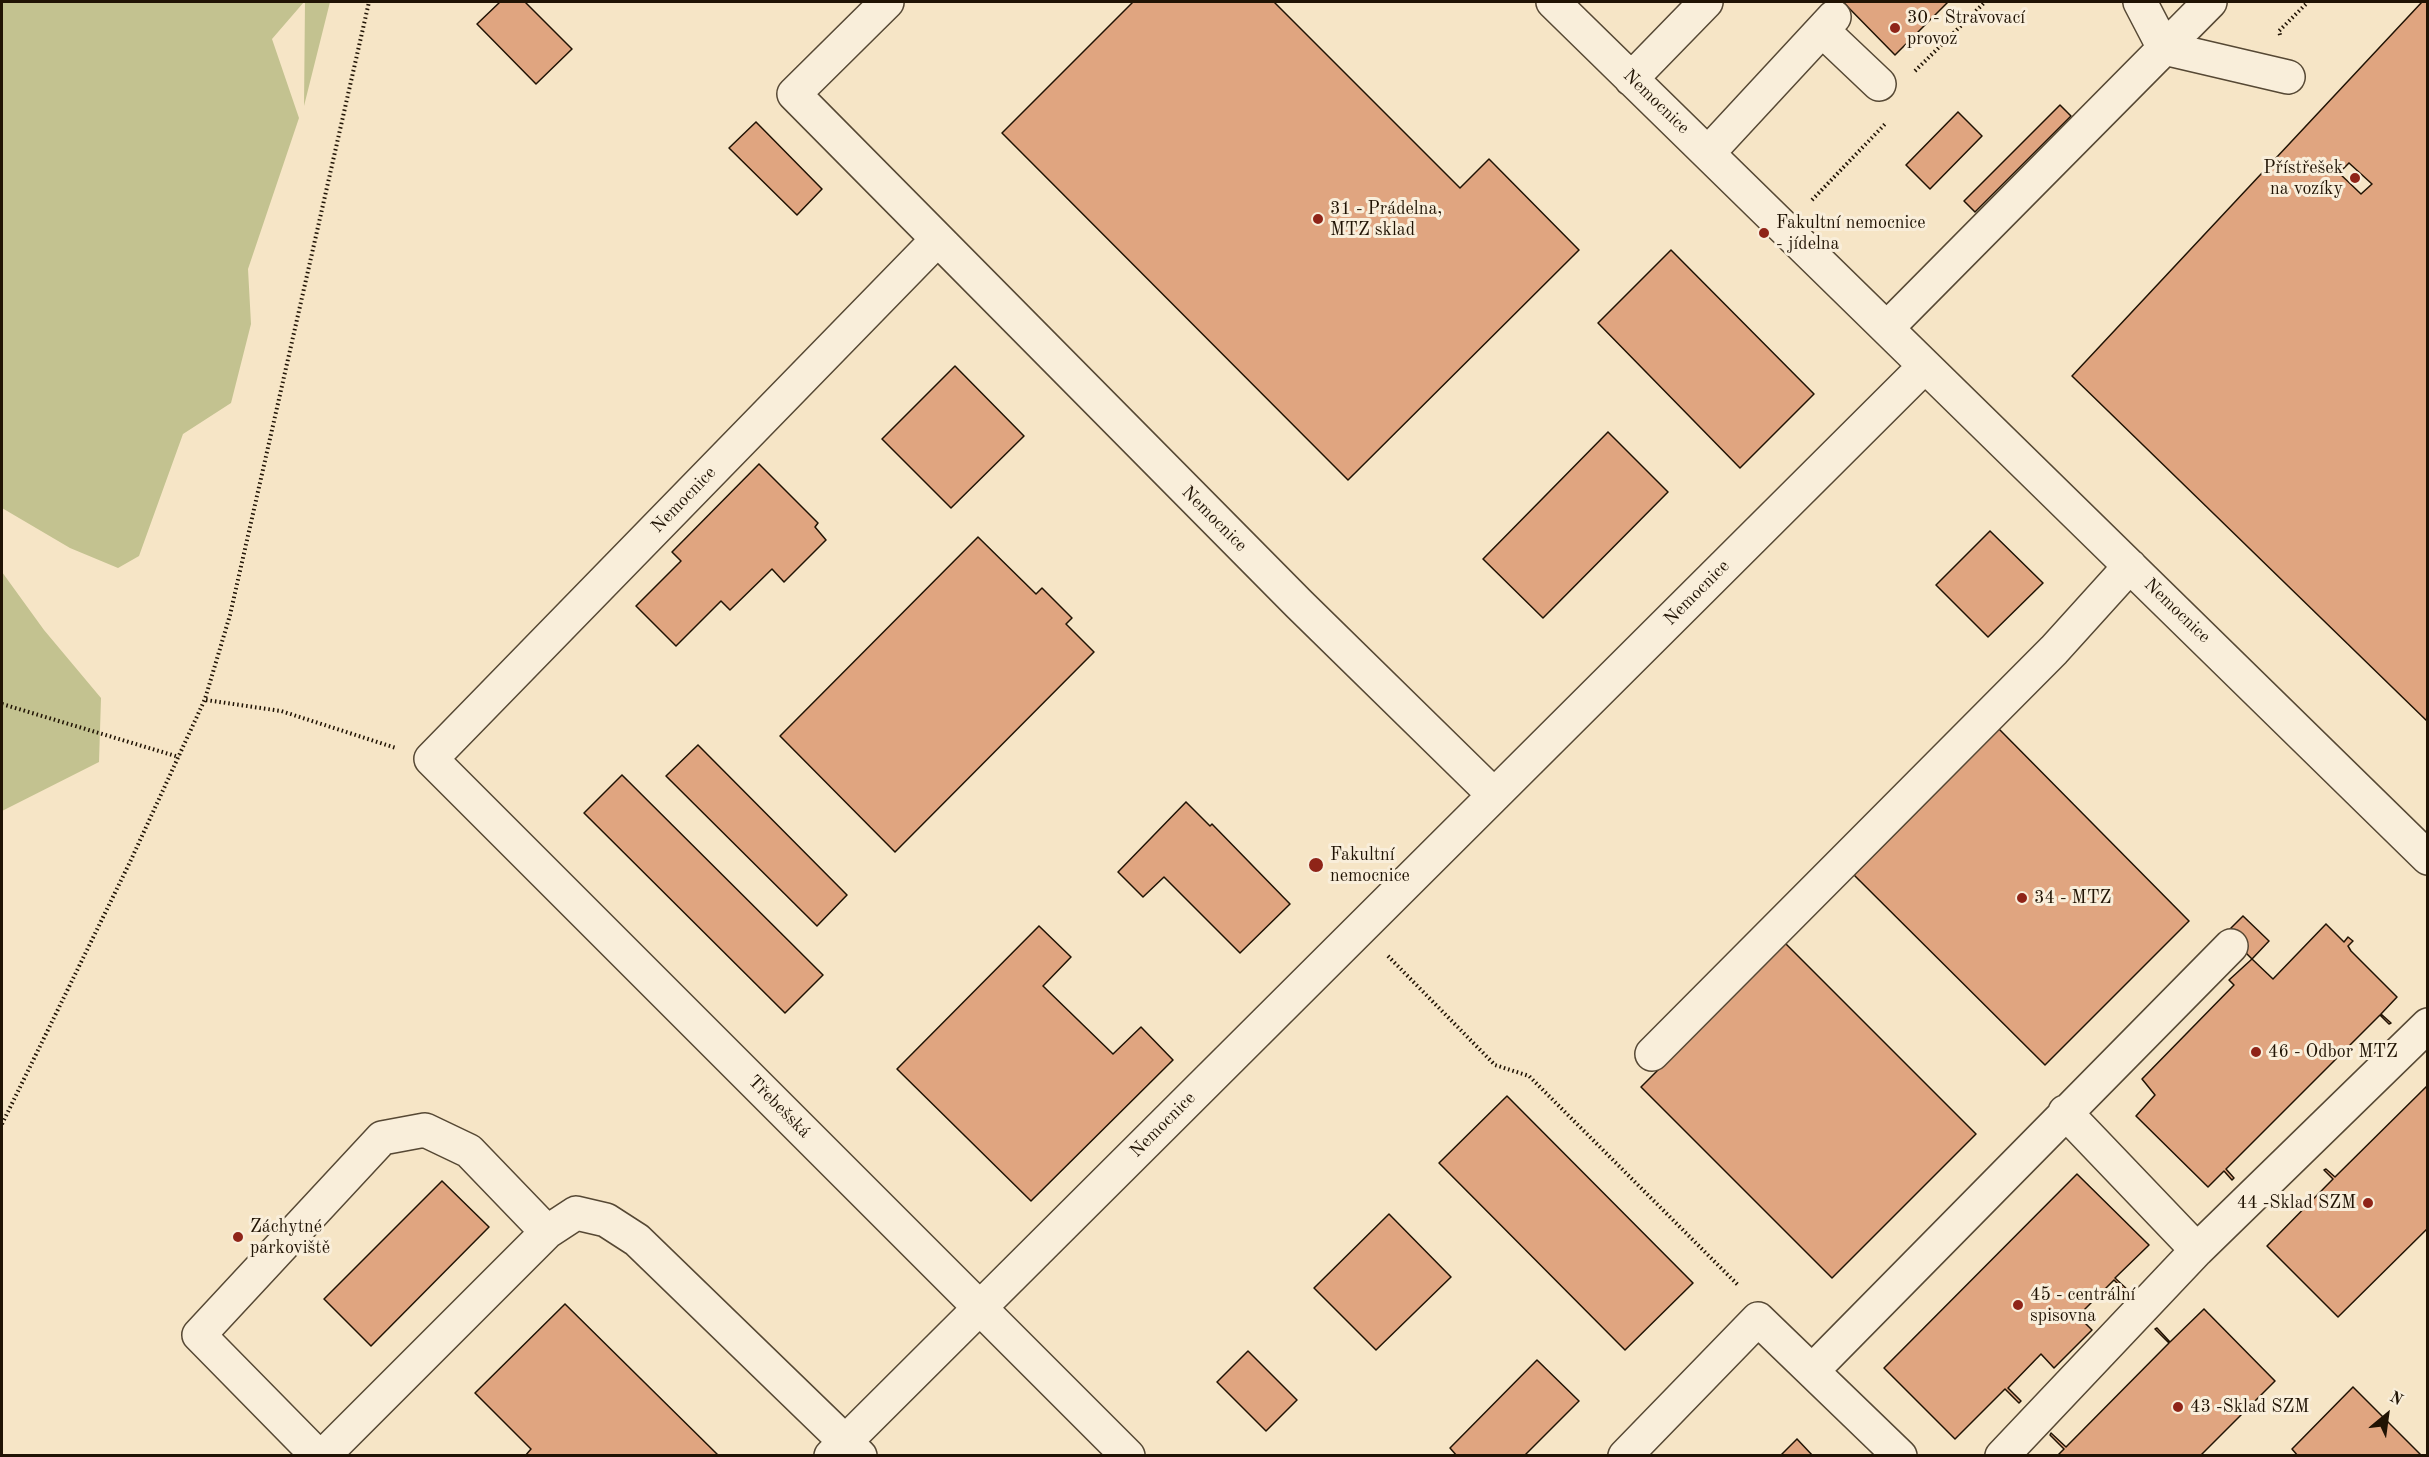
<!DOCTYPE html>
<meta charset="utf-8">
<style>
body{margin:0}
#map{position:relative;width:2429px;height:1457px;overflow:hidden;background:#f6e5c6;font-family:"Old Standard TT",serif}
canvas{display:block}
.frame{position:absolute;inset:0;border:3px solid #201304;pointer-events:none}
.north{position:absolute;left:2357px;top:1385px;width:60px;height:60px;-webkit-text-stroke:4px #f9eeda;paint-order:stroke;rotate:29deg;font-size:16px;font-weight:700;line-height:24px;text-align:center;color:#201304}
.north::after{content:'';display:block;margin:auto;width:21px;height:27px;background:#201304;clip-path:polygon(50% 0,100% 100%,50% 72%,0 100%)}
</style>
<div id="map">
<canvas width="2429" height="1457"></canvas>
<div class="frame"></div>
<div class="north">N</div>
</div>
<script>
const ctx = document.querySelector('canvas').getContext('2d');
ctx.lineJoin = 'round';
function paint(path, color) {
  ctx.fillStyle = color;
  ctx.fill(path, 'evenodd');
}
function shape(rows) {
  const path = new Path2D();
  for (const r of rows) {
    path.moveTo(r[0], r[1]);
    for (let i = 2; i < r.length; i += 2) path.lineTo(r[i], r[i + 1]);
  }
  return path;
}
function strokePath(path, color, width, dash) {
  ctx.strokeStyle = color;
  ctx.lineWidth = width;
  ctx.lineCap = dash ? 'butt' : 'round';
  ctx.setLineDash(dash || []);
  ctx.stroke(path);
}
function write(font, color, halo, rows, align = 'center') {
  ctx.font = font + ' "Old Standard TT",serif';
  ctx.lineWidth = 6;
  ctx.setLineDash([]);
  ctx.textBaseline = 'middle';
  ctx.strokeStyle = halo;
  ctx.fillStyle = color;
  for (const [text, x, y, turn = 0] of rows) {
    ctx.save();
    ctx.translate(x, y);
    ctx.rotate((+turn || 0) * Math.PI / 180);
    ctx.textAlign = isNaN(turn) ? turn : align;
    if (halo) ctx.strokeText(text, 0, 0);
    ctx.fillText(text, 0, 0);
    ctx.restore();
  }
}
paint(shape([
 [2,2,304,2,272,39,299,118,248,269,251,324,231,403,183,434,139,556,118,568,70,548,2,508],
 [305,2,330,2,304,106],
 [2,572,44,630,101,698,99,762,2,811]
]), '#c3c290');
const building = shape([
 [500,2,525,2,572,49,536,84,477,24,500,2],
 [1133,2,1274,2,1460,188,1489,159,1579,250,1348,480,1002,133,1133,2],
 [1843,2,1948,2,1895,55,1843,2],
 [2422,2,2428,2,2428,722,2072,376,2422,2],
 [2060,105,2071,116,1975,212,1964,201,2060,105],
 [1958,112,1982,136,1930,189,1906,165,1958,112],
 [756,122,822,189,797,215,729,148,756,122],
 [2349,163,2372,184,2361,194,2339,173,2349,163],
 [1671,250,1814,394,1740,468,1598,323,1671,250],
 [955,366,1024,436,951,508,882,439,955,366],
 [1608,432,1668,492,1543,618,1483,559,1608,432],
 [759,464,818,523,815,527,826,540,784,582,772,569,730,610,721,601,676,646,636,606,681,561,672,552,759,464],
 [1990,531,2043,583,1988,637,1936,585,1990,531],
 [978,537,1036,594,1042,588,1072,618,1066,624,1094,652,895,852,780,736,978,537],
 [1999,729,2189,921,2045,1065,1854,875,1999,729],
 [698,745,847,895,817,926,666,776,698,745],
 [622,775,823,975,785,1013,584,813,622,775],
 [1186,802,1210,826,1212,824,1290,904,1240,953,1164,877,1143,897,1118,872,1186,802],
 [2243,916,2269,941,2252,959,2226,933,2243,916],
 [2326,924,2344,942,2348,937,2353,941,2348,946,2351,951,2397,997,2381,1014,2391,1023,2389,1024,2380,1015,2226,1169,2234,1178,2232,1180,2224,1171,2208,1187,2136,1116,2155,1095,2142,1079,2234,985,2229,980,2252,959,2273,979,2326,924],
 [1039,926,1071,957,1043,986,1113,1054,1141,1027,1173,1060,1031,1201,897,1069,1039,926],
 [1785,943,1976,1134,1832,1278,1641,1087,1785,943],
 [2428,1085,2428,1228,2338,1317,2267,1246,2333,1179,2324,1170,2326,1169,2335,1177,2428,1085],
 [1507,1096,1693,1283,1625,1350,1439,1163,1507,1096],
 [2077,1174,2149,1245,2115,1278,2130,1292,2128,1294,2114,1280,2078,1316,2092,1330,2054,1368,2041,1354,2008,1388,2021,1401,2019,1403,2005,1389,1955,1439,1884,1368,2077,1174],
 [442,1181,489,1227,371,1346,324,1299,442,1181],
 [1389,1214,1451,1277,1376,1350,1314,1288,1389,1214],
 [565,1304,719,1456,525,1456,531,1449,475,1393,565,1304],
 [2204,1309,2275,1381,2200,1456,2057,1456,2064,1449,2050,1435,2051,1433,2066,1447,2169,1343,2155,1329,2157,1328,2170,1342,2204,1309],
 [1248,1351,1297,1400,1266,1431,1217,1382,1248,1351],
 [1537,1360,1579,1401,1524,1456,1457,1456,1450,1448,1537,1360],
 [2353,1387,2422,1456,2298,1456,2292,1449,2353,1387],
 [1797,1439,1813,1456,1780,1456,1797,1439]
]);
paint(building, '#e0a580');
strokePath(building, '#201304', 1.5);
const minor = shape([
 [887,2,794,94,1299,604,1494,795],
 [1553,2,2428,858],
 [2140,2,2164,48],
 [1822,30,1879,84],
 [2164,48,2288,77],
 [1631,79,1706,2],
 [1708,153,1834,17],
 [936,241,431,759,1128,1456],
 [1887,328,2210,2],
 [1652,1054,2054,650,2130,566],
 [2065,1112,2197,1250],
 [1813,1370,2231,946],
 [318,1456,199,1335,382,1138,425,1130,469,1151,547,1232],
 [323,1456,547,1232,576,1213,606,1220,637,1240,860,1456],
 [831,1456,1925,366],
 [1625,1456,1758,1319,1900,1456],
 [2002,1456,2197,1250,2428,1025]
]);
strokePath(minor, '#564834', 36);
strokePath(shape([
 [2280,35,2279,31,2308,2],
 [1915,71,1985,2],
 [1812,200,1886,123],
 [206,700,281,711,396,748],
 [2,704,179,757],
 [1388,956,1495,1065,1529,1076,1738,1285],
 [2,1124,130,862,205,699,230,615,369,2]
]), '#201304', 4, [1.5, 3]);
strokePath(minor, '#f9eeda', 33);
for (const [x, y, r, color] of [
 [1895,28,6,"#8f2418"],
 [2355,178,6,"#8f2418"],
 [1318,219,6,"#8f2418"],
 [1764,233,6,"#8f2418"],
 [1316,865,8,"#8f2418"],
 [2022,898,6,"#8f2418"],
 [2256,1052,6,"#8f2418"],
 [2368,1203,6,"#8f2418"],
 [238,1237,6,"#8f2418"],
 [2018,1305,6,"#8f2418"],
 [2178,1407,6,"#8f2418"]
]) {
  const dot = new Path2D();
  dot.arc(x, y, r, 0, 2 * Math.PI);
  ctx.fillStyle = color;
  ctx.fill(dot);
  strokePath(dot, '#f9eeda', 2);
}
write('18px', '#201304', '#f9eeda', [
 ["30 - Stravovací",1907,18],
 ["provoz",1907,39],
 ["Přístřešek",2343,168,"right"],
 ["na vozíky",2343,189,"right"],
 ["31 - Prádelna,",1330,209],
 ["MTZ sklad",1330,230],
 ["Fakultní nemocnice",1776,223],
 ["- jídelna",1776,244],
 ["Fakultní",1330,855],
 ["nemocnice",1330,876],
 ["34 - MTZ",2034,898],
 ["46 - Odbor MTZ",2268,1052],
 ["44 -Sklad SZM",2356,1203,"right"],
 ["Záchytné",250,1227],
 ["parkoviště",250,1248],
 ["45 - centrální",2030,1295],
 ["spisovna",2030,1316],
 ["43 -Sklad SZM",2190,1407]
], 'left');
write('18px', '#201304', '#f9eeda', [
 ["Nemocnice",1656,102,44],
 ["Nemocnice",684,500,-46],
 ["Nemocnice",1214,519,45],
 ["Nemocnice",1697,593,-45],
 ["Nemocnice",2177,611,44],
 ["Třebešská",779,1107,45],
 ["Nemocnice",1163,1125,-45]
]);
</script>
